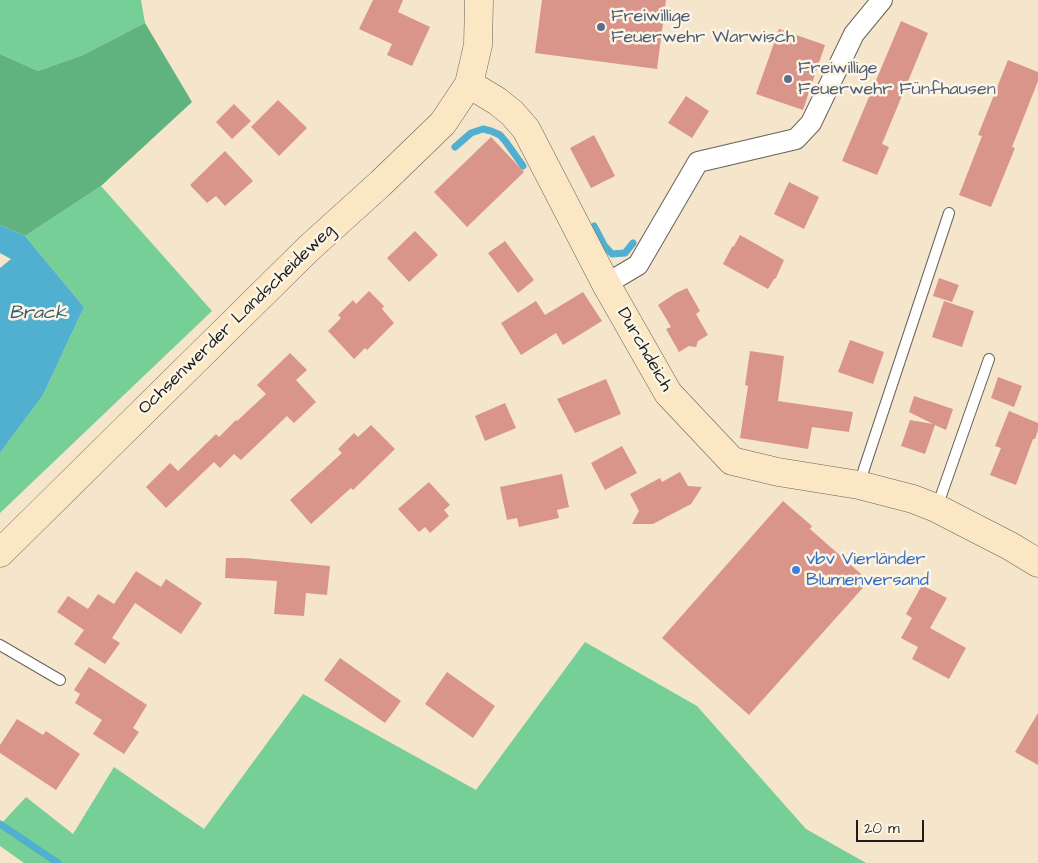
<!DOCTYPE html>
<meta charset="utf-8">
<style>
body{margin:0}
#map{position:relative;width:1038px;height:863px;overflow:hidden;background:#f5e5cb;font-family:"Architects Daughter",sans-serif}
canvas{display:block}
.scale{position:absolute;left:856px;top:820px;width:68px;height:22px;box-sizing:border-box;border:2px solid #1c1c1c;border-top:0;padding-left:6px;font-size:15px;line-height:18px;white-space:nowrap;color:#1c1c1c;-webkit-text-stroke:4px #fcf5e5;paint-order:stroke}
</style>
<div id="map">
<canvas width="1038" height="863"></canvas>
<div class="scale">20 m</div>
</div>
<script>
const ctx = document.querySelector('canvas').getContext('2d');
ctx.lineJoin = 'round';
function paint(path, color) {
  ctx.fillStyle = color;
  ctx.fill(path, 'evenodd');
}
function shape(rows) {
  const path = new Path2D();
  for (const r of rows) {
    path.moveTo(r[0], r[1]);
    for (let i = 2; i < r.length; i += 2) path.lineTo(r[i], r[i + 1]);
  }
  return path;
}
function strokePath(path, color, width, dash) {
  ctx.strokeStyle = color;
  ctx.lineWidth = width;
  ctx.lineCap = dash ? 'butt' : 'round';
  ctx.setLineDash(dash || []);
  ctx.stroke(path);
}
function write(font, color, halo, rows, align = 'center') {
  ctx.font = font + ' "Architects Daughter",sans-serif';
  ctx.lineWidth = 5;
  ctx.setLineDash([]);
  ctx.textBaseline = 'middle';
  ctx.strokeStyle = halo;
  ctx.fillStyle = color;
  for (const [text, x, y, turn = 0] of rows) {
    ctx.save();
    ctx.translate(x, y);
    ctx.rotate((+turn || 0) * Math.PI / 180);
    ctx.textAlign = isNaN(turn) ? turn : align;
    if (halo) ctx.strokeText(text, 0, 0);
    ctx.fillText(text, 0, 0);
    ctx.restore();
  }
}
paint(shape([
 [0,0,141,0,145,23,83,55,38,71,0,54],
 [101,186,212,311,0,513,0,453,43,395,84,307,25,236],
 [585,642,697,706,806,829,866,863,24,863,0,846,0,825,26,797,73,834,114,767,204,829,303,694,476,790]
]), '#75cf96');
paint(shape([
 [145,23,192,102,101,186,25,236,0,225,0,54,38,71,83,55]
]), '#60b27f');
paint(shape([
 [0,225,25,236,84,307,43,395,0,453,0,268,11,259,0,253]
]), '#51afd0');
strokePath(shape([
 [455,147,471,133,483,129,491,131,500,135,506,142,523,166],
 [594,226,604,245,612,254,625,253,633,243],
 [0,824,58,863]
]), '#51afd0', 7);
paint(shape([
 [373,0,403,0,398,12,430,27,412,66,387,55,392,44,359,29],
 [542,0,666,0,657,69,535,53],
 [901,21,928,33,882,144,889,147,877,175,842,161],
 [779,29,825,45,803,110,756,94],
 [1008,60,1038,72,1038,81,1012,147,1015,148,991,207,959,195,982,136,978,135],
 [686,96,709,111,692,138,668,123],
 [278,100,307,128,279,156,251,127],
 [234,104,251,121,232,139,216,122],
 [594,135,615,176,591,188,570,148],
 [491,137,524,172,467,227,434,192],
 [225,151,253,181,225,206,216,196,207,203,190,185],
 [789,182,819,197,804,229,774,214],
 [415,231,438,255,409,282,387,258],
 [740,235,784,260,776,278,774,279,768,289,723,264,732,247,734,246],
 [505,241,534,280,518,293,488,253],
 [939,278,959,285,952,302,933,296],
 [687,288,700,311,696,314,708,335,698,341,696,347,689,346,679,352,666,329,671,327,658,305,676,293],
 [369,291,384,306,382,309,394,323,367,350,365,348,354,359,328,331,341,318,338,315,353,300,356,304],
 [583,292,602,321,563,345,556,333,521,355,501,323,536,301,545,315],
 [944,301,974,311,962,347,932,337],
 [850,340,884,352,873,384,838,372],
 [750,351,784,356,778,401,853,412,849,432,812,427,808,449,740,438,748,386,745,385],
 [290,353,307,370,296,380,316,402,294,423,287,416,241,460,234,454,220,468,214,462,166,508,146,487,170,463,178,471,216,434,219,437,236,420,237,421,266,394,257,385],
 [998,377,1022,386,1014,407,991,398],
 [606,379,621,414,575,433,557,399],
 [914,396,953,409,946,430,935,425,925,454,901,446,910,420,933,424,909,412],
 [505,403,516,428,485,441,475,416],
 [1009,411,1038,423,1038,430,1035,439,1033,439,1016,485,990,475,1001,448,995,446],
 [371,425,395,449,353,490,351,488,311,524,290,500,342,453,338,449,354,433,358,437],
 [622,446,637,473,605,490,591,463],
 [680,472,688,486,702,487,691,504,653,524,632,524,639,511,630,494,660,478,662,482],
 [562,474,569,507,557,510,559,518,519,527,517,518,507,520,500,487],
 [429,482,450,505,444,510,449,516,430,533,425,527,419,532,398,509],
 [783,501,812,526,810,529,869,581,749,715,662,638],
 [226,558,244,558,330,566,327,595,306,593,304,616,274,614,277,581,225,578],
 [136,571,161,587,166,579,202,603,181,634,135,603,112,638,120,643,105,664,74,644,84,630,57,612,68,596,88,609,98,594,114,604],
 [922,585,947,598,930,628,966,648,949,679,912,659,918,647,901,638,912,618,906,614],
 [340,658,401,701,385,723,324,680],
 [89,667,147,705,133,728,139,732,124,754,93,734,102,720,75,703,80,694,74,690],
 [447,672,495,706,473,738,425,704],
 [1038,713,1038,765,1015,752],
 [17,719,43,735,46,731,80,754,56,790,0,753,0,745]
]), '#da958a');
const lane = shape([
 [859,484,949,213],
 [937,507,989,359],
 [0,645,60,680]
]);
const street = shape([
 [606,284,638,265,698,162,796,139,811,123,854,34,882,0]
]);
const secondary = shape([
 [469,84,497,101,512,113,526,129,606,284,668,393,732,461,778,472,859,485,913,499,936,508,1010,546,1038,563],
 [0,553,308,249,381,183,443,123,469,84,478,45,479,0]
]);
strokePath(lane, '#686259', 12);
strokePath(street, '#686259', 22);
strokePath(secondary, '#686259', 29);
strokePath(lane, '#fff', 10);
strokePath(street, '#fff', 20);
strokePath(secondary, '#fbe7c3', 28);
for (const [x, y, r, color] of [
 [601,27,5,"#5c6f8a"],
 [788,79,5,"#5c6f8a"],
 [796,570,5,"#3f7fe0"]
]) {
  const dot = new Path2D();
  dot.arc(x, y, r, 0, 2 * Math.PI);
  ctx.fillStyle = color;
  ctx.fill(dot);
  strokePath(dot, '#fcf5e5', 2);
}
write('18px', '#4e5e75', '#fcf5e5', [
 ["Freiwillige",611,17],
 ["Feuerwehr Warwisch",611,38],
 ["Freiwillige",798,69],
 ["Feuerwehr Fünfhausen",798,90]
], 'left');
write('18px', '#1c1c1c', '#fcf5e5', [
 ["Ochsenwerder Landscheideweg",237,320,-44],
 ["Durchdeich",644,350,60]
]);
write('18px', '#366cbe', '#fcf5e5', [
 ["vbv Vierländer",806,560],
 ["Blumenversand",806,581]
], 'left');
write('italic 19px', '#345e6d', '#fcf5e5', [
 ["Brack",38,314]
]);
</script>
